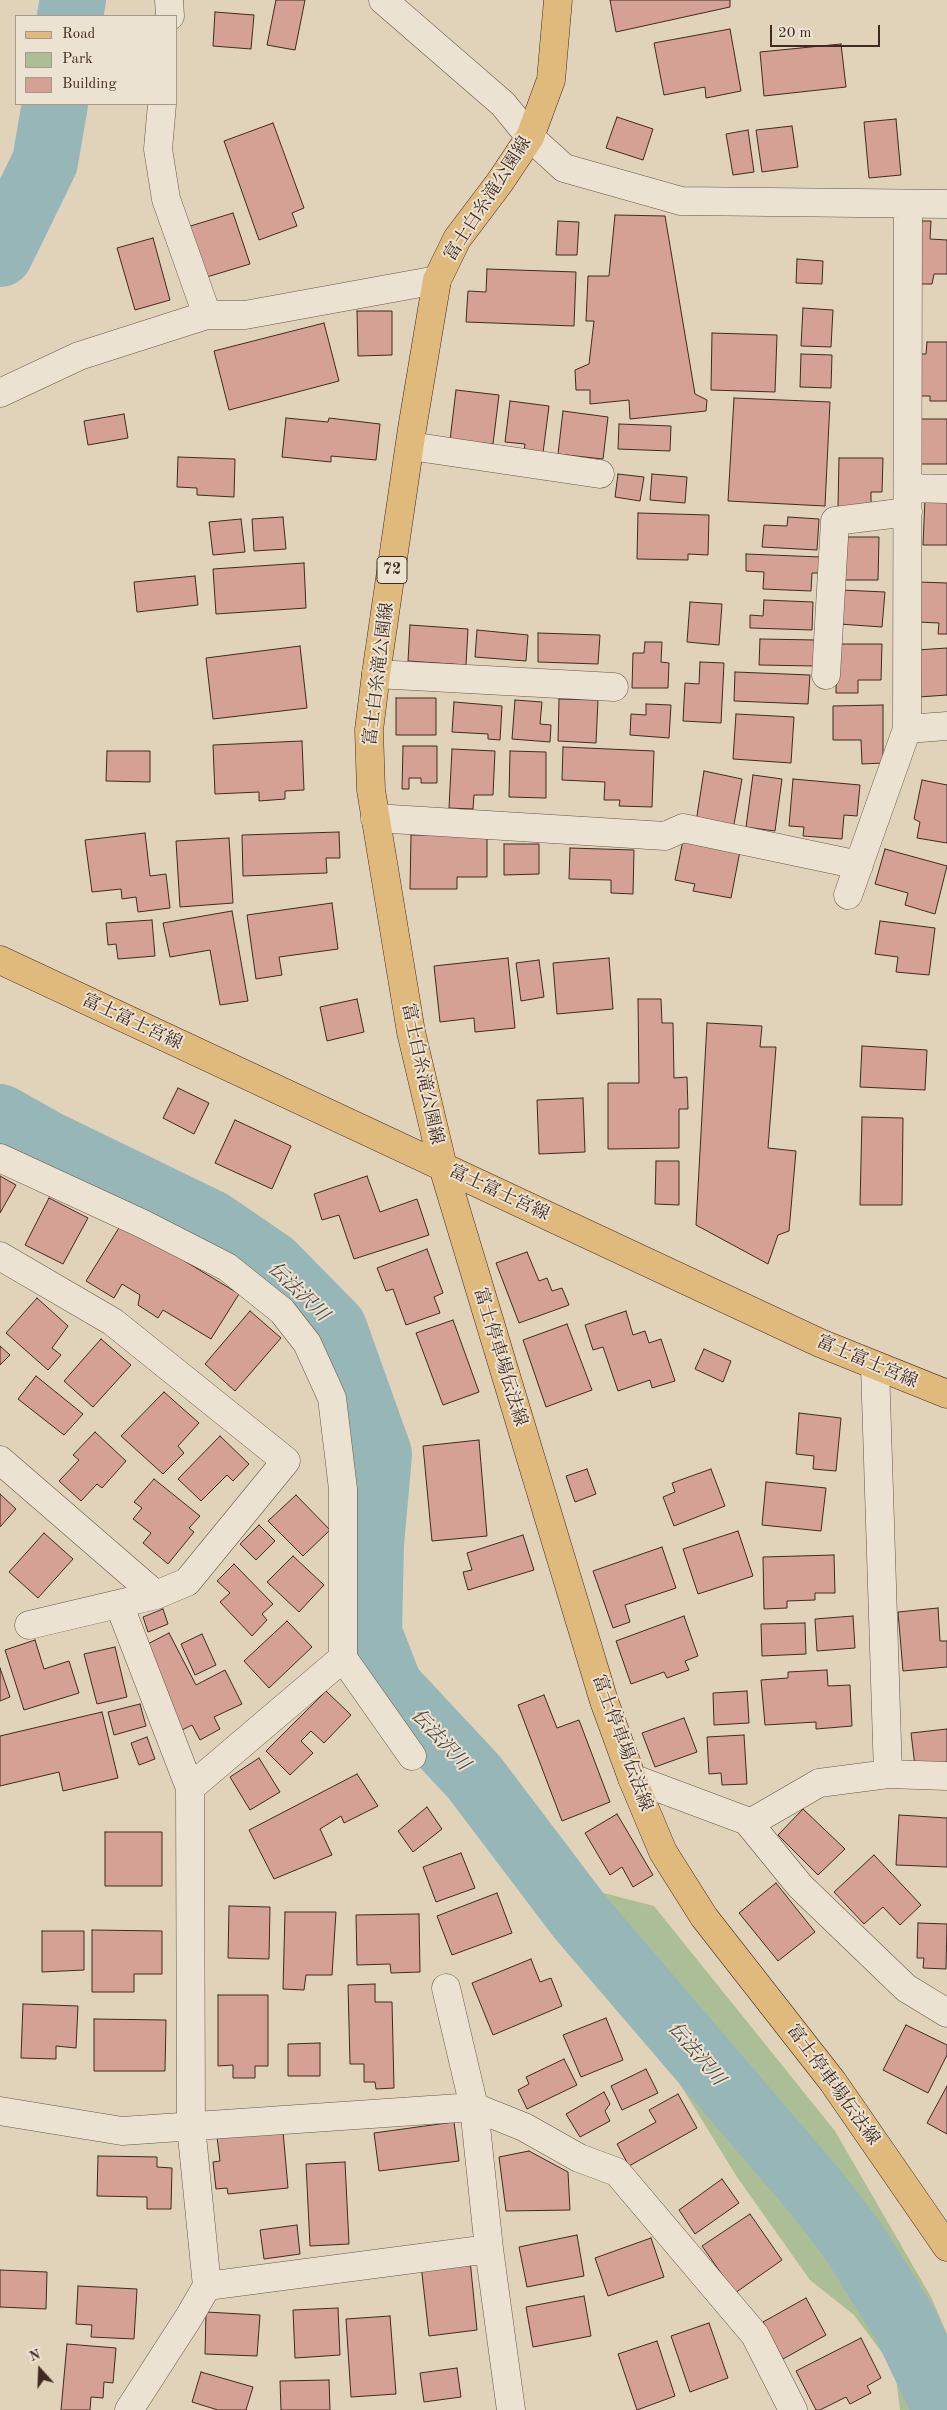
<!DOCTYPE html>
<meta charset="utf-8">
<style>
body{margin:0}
#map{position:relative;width:947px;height:2410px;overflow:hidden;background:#e1d3ba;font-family:"Old Standard TT",serif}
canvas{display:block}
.legend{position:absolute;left:15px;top:15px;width:162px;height:90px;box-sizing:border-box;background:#ece2d2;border:1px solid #a7988b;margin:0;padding:6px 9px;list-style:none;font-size:15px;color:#402a20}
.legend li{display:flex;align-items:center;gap:10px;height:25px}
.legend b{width:25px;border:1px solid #a7988b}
.north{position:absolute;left:15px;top:2345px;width:50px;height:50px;-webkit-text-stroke:4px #ece2d2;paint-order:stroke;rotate:340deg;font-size:14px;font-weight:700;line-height:20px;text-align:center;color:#402a20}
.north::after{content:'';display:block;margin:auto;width:18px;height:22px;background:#402a20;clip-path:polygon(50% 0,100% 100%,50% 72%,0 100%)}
.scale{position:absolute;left:770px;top:25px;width:110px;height:22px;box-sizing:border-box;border:2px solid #402a20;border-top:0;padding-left:6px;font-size:15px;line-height:18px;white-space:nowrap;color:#402a20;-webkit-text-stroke:4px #ece2d2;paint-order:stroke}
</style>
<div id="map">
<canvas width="947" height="2410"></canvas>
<ul class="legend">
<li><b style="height:6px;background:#e0ba7d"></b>Road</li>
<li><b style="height:14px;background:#acbe95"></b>Park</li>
<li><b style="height:14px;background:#d5a194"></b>Building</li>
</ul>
<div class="north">N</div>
<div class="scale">20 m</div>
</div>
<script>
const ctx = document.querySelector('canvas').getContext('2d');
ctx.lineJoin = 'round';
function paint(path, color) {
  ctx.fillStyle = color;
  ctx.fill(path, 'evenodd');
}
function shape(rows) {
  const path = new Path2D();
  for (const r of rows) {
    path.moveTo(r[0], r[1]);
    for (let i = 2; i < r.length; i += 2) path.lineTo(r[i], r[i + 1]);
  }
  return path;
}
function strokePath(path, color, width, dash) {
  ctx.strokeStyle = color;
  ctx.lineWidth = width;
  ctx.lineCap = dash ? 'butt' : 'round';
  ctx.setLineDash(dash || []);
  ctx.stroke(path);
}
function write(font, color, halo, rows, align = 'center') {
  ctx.font = font + ' "Old Standard TT","Noto Serif JP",serif';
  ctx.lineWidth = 4;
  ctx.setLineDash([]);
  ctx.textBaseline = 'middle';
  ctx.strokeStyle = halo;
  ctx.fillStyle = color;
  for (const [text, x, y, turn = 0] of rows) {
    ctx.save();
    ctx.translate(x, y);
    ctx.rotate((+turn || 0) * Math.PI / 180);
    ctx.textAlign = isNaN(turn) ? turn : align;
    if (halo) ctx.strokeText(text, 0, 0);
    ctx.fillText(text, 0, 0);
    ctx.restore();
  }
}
paint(shape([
 [575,1870,596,1891,654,1906,835,2131,931,2297,947,2334,947,2410,900,2410,895,2370,854,2315,810,2280,737,2177,678,2081,605,1982,535,1906]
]), '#acbe95');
strokePath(shape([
 [70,16,73,0],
 [0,254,45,162,55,104],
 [0,1117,48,1144,211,1223,271,1264,334,1328,379,1454,371,1544,369,1633,390,1687,474,1777,580,1917,814,2190,852,2239,905,2324,946,2410]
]), '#97b6b8', 66);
const building = shape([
 [276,0,305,0,295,50,267,45,276,0],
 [610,0,730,0,730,7,616,32,610,0],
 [215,12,254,15,251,49,213,46,215,12],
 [730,29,741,91,706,98,705,87,664,95,654,43,730,29],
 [841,44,846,87,764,96,760,52,841,44],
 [617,117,653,129,643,160,606,148,617,117],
 [896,119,901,175,869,178,864,122,896,119],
 [273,123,304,208,292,213,297,226,259,240,224,141,273,123],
 [792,126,798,167,762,172,756,130,792,126],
 [748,130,754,172,733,175,726,134,748,130],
 [233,213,250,264,200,279,184,228,233,213],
 [615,215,665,216,695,394,707,400,706,411,630,419,629,400,590,404,590,390,576,390,575,370,589,364,594,321,586,321,588,276,609,276,615,215],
 [558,221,579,222,577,255,556,255,558,221],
 [918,221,931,221,930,239,947,240,947,274,934,274,932,284,917,284,918,221],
 [153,238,170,300,135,310,117,248,153,238],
 [797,259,823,261,822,284,796,283,797,259],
 [487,269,576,272,574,326,466,322,468,291,486,292,487,269],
 [803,308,833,310,831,347,801,346,803,308],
 [357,311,392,311,392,355,358,356,357,311],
 [324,323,339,381,229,410,214,351,324,323],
 [712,333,777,335,775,392,711,390,712,333],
 [927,342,947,342,947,401,930,401,930,396,917,396,918,354,926,354,927,342],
 [801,354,832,355,831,388,800,387,801,354],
 [456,390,499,395,493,444,450,440,456,390],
 [734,398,830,402,825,506,728,501,734,398],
 [510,401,549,406,543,453,524,451,525,444,505,442,510,401],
 [563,411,608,417,603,459,558,454,563,411],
 [124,414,128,438,88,445,84,421,124,414],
 [286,418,328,422,329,418,380,424,376,460,331,456,331,462,282,457,286,418],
 [919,419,947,419,947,464,920,464,919,419],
 [619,424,671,426,670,451,618,449,619,424],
 [178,457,235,459,234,497,197,495,197,488,177,487,178,457],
 [839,458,883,458,882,492,871,492,871,508,838,507,839,458],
 [618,474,644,477,640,501,615,497,618,474],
 [652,474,687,477,685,503,650,500,652,474],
 [925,498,947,499,947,545,923,545,925,498],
 [638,513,709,515,708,555,688,554,688,560,637,559,638,513],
 [283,517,286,549,254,551,252,519,283,517],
 [788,517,819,519,817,550,762,547,764,525,787,526,788,517],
 [241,519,245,552,213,555,209,522,241,519],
 [844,537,879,537,878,580,843,580,844,537],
 [746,554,820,557,819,573,812,573,811,591,763,589,764,572,746,571,746,554],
 [304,563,306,608,216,614,213,569,304,563],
 [195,576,198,605,137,612,134,582,195,576],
 [919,582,947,583,947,634,938,634,939,623,917,622,919,582],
 [841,590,885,592,882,627,839,624,841,590],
 [764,600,813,602,812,630,750,628,750,615,763,616,764,600],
 [690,602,722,604,719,645,687,642,690,602],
 [410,625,468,629,466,665,408,661,410,625],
 [477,630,528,635,526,661,475,657,477,630],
 [538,633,600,635,598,664,538,662,538,633],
 [760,639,816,640,815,666,759,665,760,639],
 [645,642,662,642,661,662,669,663,668,688,632,688,633,653,644,653,645,642],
 [836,644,882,644,881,680,858,680,858,693,836,693,836,644],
 [300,646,307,708,213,719,206,658,300,646],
 [947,648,947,695,919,697,917,650,947,648],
 [700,662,724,663,721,723,683,721,685,683,699,684,700,662],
 [735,672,810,675,808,704,734,701,735,672],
 [396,698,436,698,436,735,396,735,396,698],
 [559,699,598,700,596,743,558,741,559,699],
 [515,700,542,702,540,724,551,725,550,742,512,739,515,700],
 [454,702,502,706,500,740,488,739,488,734,452,732,454,702],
 [646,704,671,705,669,738,630,735,631,714,646,715,646,704],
 [883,705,883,763,862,764,861,740,833,740,833,706,883,705],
 [736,714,794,717,791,763,733,759,736,714],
 [302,741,304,790,285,791,285,799,259,801,259,792,215,794,213,745,302,741],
 [403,746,437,746,437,783,421,783,421,778,409,778,409,789,402,789,403,746],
 [563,747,654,751,652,807,619,806,620,800,604,800,605,782,562,780,563,747],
 [452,749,495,751,493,795,474,795,473,809,449,808,452,749],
 [107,751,150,751,150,782,106,781,107,751],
 [510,751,546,752,546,798,509,797,510,751],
 [704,771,742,779,733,830,696,822,704,771],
 [753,775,782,779,775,831,746,827,753,775],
 [793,779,860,785,857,816,844,815,842,839,803,836,804,827,789,826,793,779],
 [922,780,947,785,947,843,917,838,920,822,914,819,922,780],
 [339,832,340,858,326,858,327,873,243,876,242,835,339,832],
 [145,833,150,876,166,874,170,908,138,912,136,897,122,899,121,889,92,892,85,840,145,833],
 [411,835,487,835,487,877,457,877,457,889,410,889,411,835],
 [229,838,233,903,180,907,176,841,229,838],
 [683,840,740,851,731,898,693,891,695,884,675,880,683,840],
 [504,844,539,844,539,874,504,875,504,844],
 [570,848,634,850,633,894,611,893,611,880,569,879,570,848],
 [885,849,947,866,935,914,905,905,908,893,875,884,885,849],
 [332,903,338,949,279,957,282,975,256,979,247,915,332,903],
 [232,911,248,1001,220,1005,210,950,170,957,163,923,232,911],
 [152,920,155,956,118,959,116,944,108,945,106,923,152,920],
 [880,921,935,928,929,975,896,972,898,957,875,954,880,921],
 [508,958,515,1028,475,1032,474,1018,440,1022,434,966,508,958],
 [609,958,613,1009,557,1014,553,963,609,958],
 [539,960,544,997,521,1001,516,963,539,960],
 [357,999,364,1032,327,1041,320,1007,357,999],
 [638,999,661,999,662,1023,673,1023,674,1078,687,1077,688,1109,679,1109,679,1148,608,1149,608,1083,639,1083,638,999],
 [707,1023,762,1026,760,1047,776,1047,768,1148,796,1151,789,1231,778,1235,768,1264,696,1225,707,1023],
 [862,1046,927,1050,925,1090,860,1087,862,1046],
 [178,1088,209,1103,194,1134,163,1118,178,1088],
 [583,1098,585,1152,539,1154,537,1100,583,1098],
 [862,1117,903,1118,902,1205,860,1205,862,1117],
 [235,1120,291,1146,272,1189,215,1163,235,1120],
 [656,1161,679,1161,679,1205,655,1204,656,1161],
 [0,1176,16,1185,0,1213,0,1176],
 [367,1176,380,1212,417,1199,429,1235,354,1259,339,1215,322,1220,314,1194,367,1176],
 [49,1198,88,1218,63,1264,25,1245,49,1198],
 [122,1223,239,1294,211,1339,163,1310,158,1318,138,1305,140,1295,122,1284,114,1298,86,1281,122,1223],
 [427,1249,443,1293,434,1297,440,1313,406,1325,393,1289,386,1291,377,1268,427,1249],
 [527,1252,539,1281,547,1278,552,1291,562,1288,569,1305,519,1323,496,1263,527,1252],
 [37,1298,68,1326,52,1348,61,1355,48,1370,6,1333,37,1298],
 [250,1311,281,1338,235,1391,205,1364,250,1311],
 [626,1311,633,1335,645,1331,649,1343,661,1339,675,1381,652,1388,650,1380,618,1391,603,1347,593,1350,585,1325,626,1311],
 [453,1320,479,1392,443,1405,416,1333,453,1320],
 [567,1324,592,1390,546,1407,523,1340,567,1324],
 [101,1339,131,1365,93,1407,64,1381,101,1339],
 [0,1346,10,1355,0,1365,0,1346],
 [704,1349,731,1361,723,1382,695,1369,704,1349],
 [36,1376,83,1414,64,1435,18,1399,36,1376],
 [164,1392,199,1423,178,1446,184,1453,163,1474,121,1436,164,1392],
 [799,1413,841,1418,836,1471,813,1469,814,1456,796,1454,799,1413],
 [95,1432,126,1461,102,1488,97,1484,81,1501,59,1481,79,1460,73,1455,95,1432],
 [220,1436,249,1464,233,1481,227,1475,201,1501,178,1479,220,1436],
 [479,1440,487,1536,432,1541,423,1446,479,1440],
 [587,1469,596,1494,575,1502,566,1476,587,1469],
 [711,1469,725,1506,674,1526,663,1497,675,1492,672,1483,711,1469],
 [154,1479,200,1516,189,1528,194,1532,168,1564,143,1543,151,1533,133,1519,142,1508,134,1502,154,1479],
 [766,1482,826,1488,821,1531,762,1525,766,1482],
 [0,1494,16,1509,0,1527,0,1494],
 [296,1495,330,1530,303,1556,268,1521,296,1495],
 [259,1525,275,1541,256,1560,240,1544,259,1525],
 [738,1531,753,1576,698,1594,683,1549,738,1531],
 [44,1533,73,1559,38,1598,9,1572,44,1533],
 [523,1535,534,1570,468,1590,463,1572,472,1570,467,1553,523,1535],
 [662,1547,676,1588,625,1605,630,1622,613,1628,593,1571,662,1547],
 [834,1555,835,1593,815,1593,815,1600,787,1601,787,1608,764,1609,763,1557,834,1555],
 [293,1556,324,1585,299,1612,267,1582,293,1556],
 [234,1564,273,1604,262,1614,267,1620,252,1636,220,1602,230,1593,217,1581,234,1564],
 [938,1608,940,1641,947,1641,947,1667,903,1671,898,1612,938,1608],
 [163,1609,168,1624,148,1632,143,1617,163,1609],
 [684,1616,698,1656,685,1661,689,1670,667,1678,664,1672,631,1684,616,1641,684,1616],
 [853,1616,855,1648,817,1651,815,1619,853,1616],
 [287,1621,312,1647,269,1688,244,1661,287,1621],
 [805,1623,806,1654,762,1656,761,1624,805,1623],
 [169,1633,196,1685,225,1670,242,1704,214,1717,220,1729,200,1740,192,1725,182,1730,140,1648,169,1633],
 [202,1634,216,1665,195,1675,181,1644,202,1634],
 [35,1640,44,1669,69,1661,79,1693,24,1710,5,1650,35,1640],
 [115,1647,127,1697,97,1704,84,1654,115,1647],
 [0,1668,10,1697,0,1701,0,1668],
 [827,1670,828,1686,850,1685,852,1726,816,1729,816,1722,765,1725,761,1680,788,1678,788,1672,827,1670],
 [326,1691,351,1715,324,1743,311,1731,301,1741,313,1753,290,1775,266,1751,326,1691],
 [747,1691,749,1723,714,1725,713,1693,747,1691],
 [544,1695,557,1728,579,1720,610,1802,562,1821,518,1705,544,1695],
 [140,1704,146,1726,114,1735,108,1712,140,1704],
 [102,1712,118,1778,63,1791,59,1772,0,1786,0,1736,102,1712],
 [684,1718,697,1752,655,1767,642,1733,684,1718],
 [947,1729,947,1762,915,1766,911,1733,947,1729],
 [744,1735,747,1784,722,1785,721,1773,709,1774,707,1737,744,1735],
 [147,1737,155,1759,139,1765,131,1743,147,1737],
 [259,1758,280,1792,250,1810,230,1777,259,1758],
 [357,1774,378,1806,344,1823,341,1816,320,1829,332,1855,274,1879,249,1830,357,1774],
 [427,1807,442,1829,413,1852,398,1831,427,1807],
 [803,1809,845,1849,818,1875,778,1835,803,1809],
 [617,1814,653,1875,633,1887,622,1867,610,1875,585,1833,617,1814],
 [899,1815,947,1818,947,1867,896,1865,899,1815],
 [105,1832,162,1832,162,1886,105,1886,105,1832],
 [461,1853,475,1888,436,1902,423,1867,461,1853],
 [874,1855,921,1905,900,1925,883,1907,864,1924,834,1892,874,1855],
 [776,1883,815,1932,778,1961,739,1913,776,1883],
 [497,1893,512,1933,452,1955,437,1916,497,1893],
 [229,1906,270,1907,269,1959,228,1958,229,1906],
 [285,1912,336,1912,332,1975,306,1975,304,1990,283,1989,285,1912],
 [419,1914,420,1972,391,1973,390,1964,357,1965,356,1915,419,1914],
 [918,1923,947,1924,946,1969,923,1968,924,1958,917,1958,918,1923],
 [92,1930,162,1931,162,1974,134,1974,134,1992,92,1992,92,1930],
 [42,1931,84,1931,84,1970,42,1972,42,1931],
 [531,1959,540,1982,551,1978,562,2006,493,2035,472,1983,531,1959],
 [375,1984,375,2002,392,2002,394,2088,376,2089,375,2082,364,2082,364,2064,350,2064,348,1985,375,1984],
 [218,1995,268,1995,268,2066,255,2066,255,2078,233,2078,233,2065,218,2066,218,1995],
 [23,2004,78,2006,76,2048,56,2046,56,2059,21,2058,23,2004],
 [606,2018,623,2060,581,2077,563,2035,606,2018],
 [94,2019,166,2020,165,2071,94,2071,94,2019],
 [906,2025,947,2045,947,2055,928,2093,883,2070,906,2025],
 [320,2043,320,2076,288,2076,288,2044,320,2043],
 [564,2059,577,2085,527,2109,518,2090,529,2084,526,2077,564,2059],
 [646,2069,658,2093,622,2110,611,2086,646,2069],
 [947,2086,947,2134,927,2123,947,2086],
 [604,2092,610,2104,605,2111,610,2121,580,2137,566,2114,604,2092],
 [678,2094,697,2128,629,2166,617,2144,656,2122,649,2110,678,2094],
 [454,2122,459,2161,379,2171,374,2133,454,2122],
 [283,2131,288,2188,228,2194,227,2188,216,2189,213,2162,220,2161,217,2137,283,2131],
 [529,2151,568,2172,570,2210,506,2211,499,2157,529,2151],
 [98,2156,157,2157,157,2167,172,2168,171,2209,147,2209,147,2197,97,2196,98,2156],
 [345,2162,349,2244,310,2246,306,2164,345,2162],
 [722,2179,739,2203,695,2234,679,2210,722,2179],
 [750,2214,782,2260,735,2293,702,2246,750,2214],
 [297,2225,300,2254,264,2259,260,2230,297,2225],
 [577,2235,584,2276,527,2287,519,2247,577,2235],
 [651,2238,664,2277,608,2296,595,2258,651,2238],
 [470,2260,477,2330,429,2336,421,2265,470,2260],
 [0,2270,47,2272,46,2309,0,2307,0,2270],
 [78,2286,137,2289,134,2339,91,2337,92,2325,76,2324,78,2286],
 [584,2296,591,2336,533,2347,526,2307,584,2296],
 [806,2298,826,2335,783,2359,763,2322,806,2298],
 [338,2308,340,2355,295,2358,293,2310,338,2308],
 [206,2312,260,2315,257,2356,205,2354,206,2312],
 [390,2316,396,2394,351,2397,346,2319,390,2316],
 [709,2323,728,2378,690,2392,671,2336,709,2323],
 [861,2338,881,2378,867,2386,871,2393,850,2404,846,2397,820,2410,816,2410,796,2371,861,2338],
 [657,2341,675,2396,637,2410,618,2354,657,2341],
 [67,2344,116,2348,113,2383,104,2382,103,2398,91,2397,90,2410,61,2410,67,2344],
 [457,2368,461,2397,424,2402,420,2373,457,2368],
 [201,2372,253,2387,246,2410,218,2410,192,2402,201,2372],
 [329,2380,330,2410,281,2410,280,2381,329,2380]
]);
paint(building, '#d5a194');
strokePath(building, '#402a20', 1);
const minor = shape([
 [169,0,170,16],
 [383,0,503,104,530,137,564,168,681,201,947,204],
 [162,104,158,149,166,199,207,315,245,315,437,280],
 [0,393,79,356,207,315],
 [410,446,600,474],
 [909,488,947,489],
 [376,674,614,687],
 [826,675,835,521,908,512],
 [907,729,947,726],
 [375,818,665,836,683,828,859,865],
 [848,895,907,729,908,204],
 [0,1158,143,1224,227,1267,282,1311,307,1343,332,1398,343,1489,343,1658,412,1756],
 [0,1256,113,1322,286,1461,187,1582,156,1595,29,1625],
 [875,1366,888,1774],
 [0,1460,156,1595],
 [119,1604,190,1788,191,2126,207,2286,189,2317,129,2410],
 [632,1778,747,1821,800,1886,906,1988,947,2013],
 [190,1788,343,1658],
 [750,1823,819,1783,888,1774,947,1776],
 [0,2111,122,2131,474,2107,524,2127,579,2158,617,2172,755,2335,793,2410],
 [489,2249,511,2410],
 [207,2286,489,2249,474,2107,446,1988]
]);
const major = shape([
 [558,0,551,80,530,137,500,182,457,239,437,280,412,429,376,674,369,730,371,790,411,1032,443,1167,604,1701,632,1778,663,1852,704,1917,833,2082,947,2247],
 [0,960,820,1343,947,1394]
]);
strokePath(minor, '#685446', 29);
strokePath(major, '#402a20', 29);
strokePath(minor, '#ece2d2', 28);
strokePath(major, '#e0ba7d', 28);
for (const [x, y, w] of [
 [392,570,30]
]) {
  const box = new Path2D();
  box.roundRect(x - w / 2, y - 13.5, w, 27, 4);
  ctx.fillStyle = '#ece2d2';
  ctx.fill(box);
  strokePath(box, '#402a20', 1);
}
write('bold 16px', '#402a20', null, [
 ["72",392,570]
]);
write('18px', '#402a20', '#ece2d2', [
 ["富士白糸滝公園線",488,199,-57],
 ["富士白糸滝公園線",379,674,-83],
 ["富士富士宮線",132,1022,25],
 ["富士白糸滝公園線",422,1074,78],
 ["富士富士宮線",499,1193,25],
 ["富士停車場伝法線",500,1357,73],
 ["富士富士宮線",867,1362,23],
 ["富士停車場伝法線",622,1743,70],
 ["富士停車場伝法線",833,2085,54]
]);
write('italic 19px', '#51463e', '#ece2d2', [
 ["伝法沢川",298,1292,44],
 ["伝法沢川",440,1740,47],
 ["伝法沢川",696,2054,50]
]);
</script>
